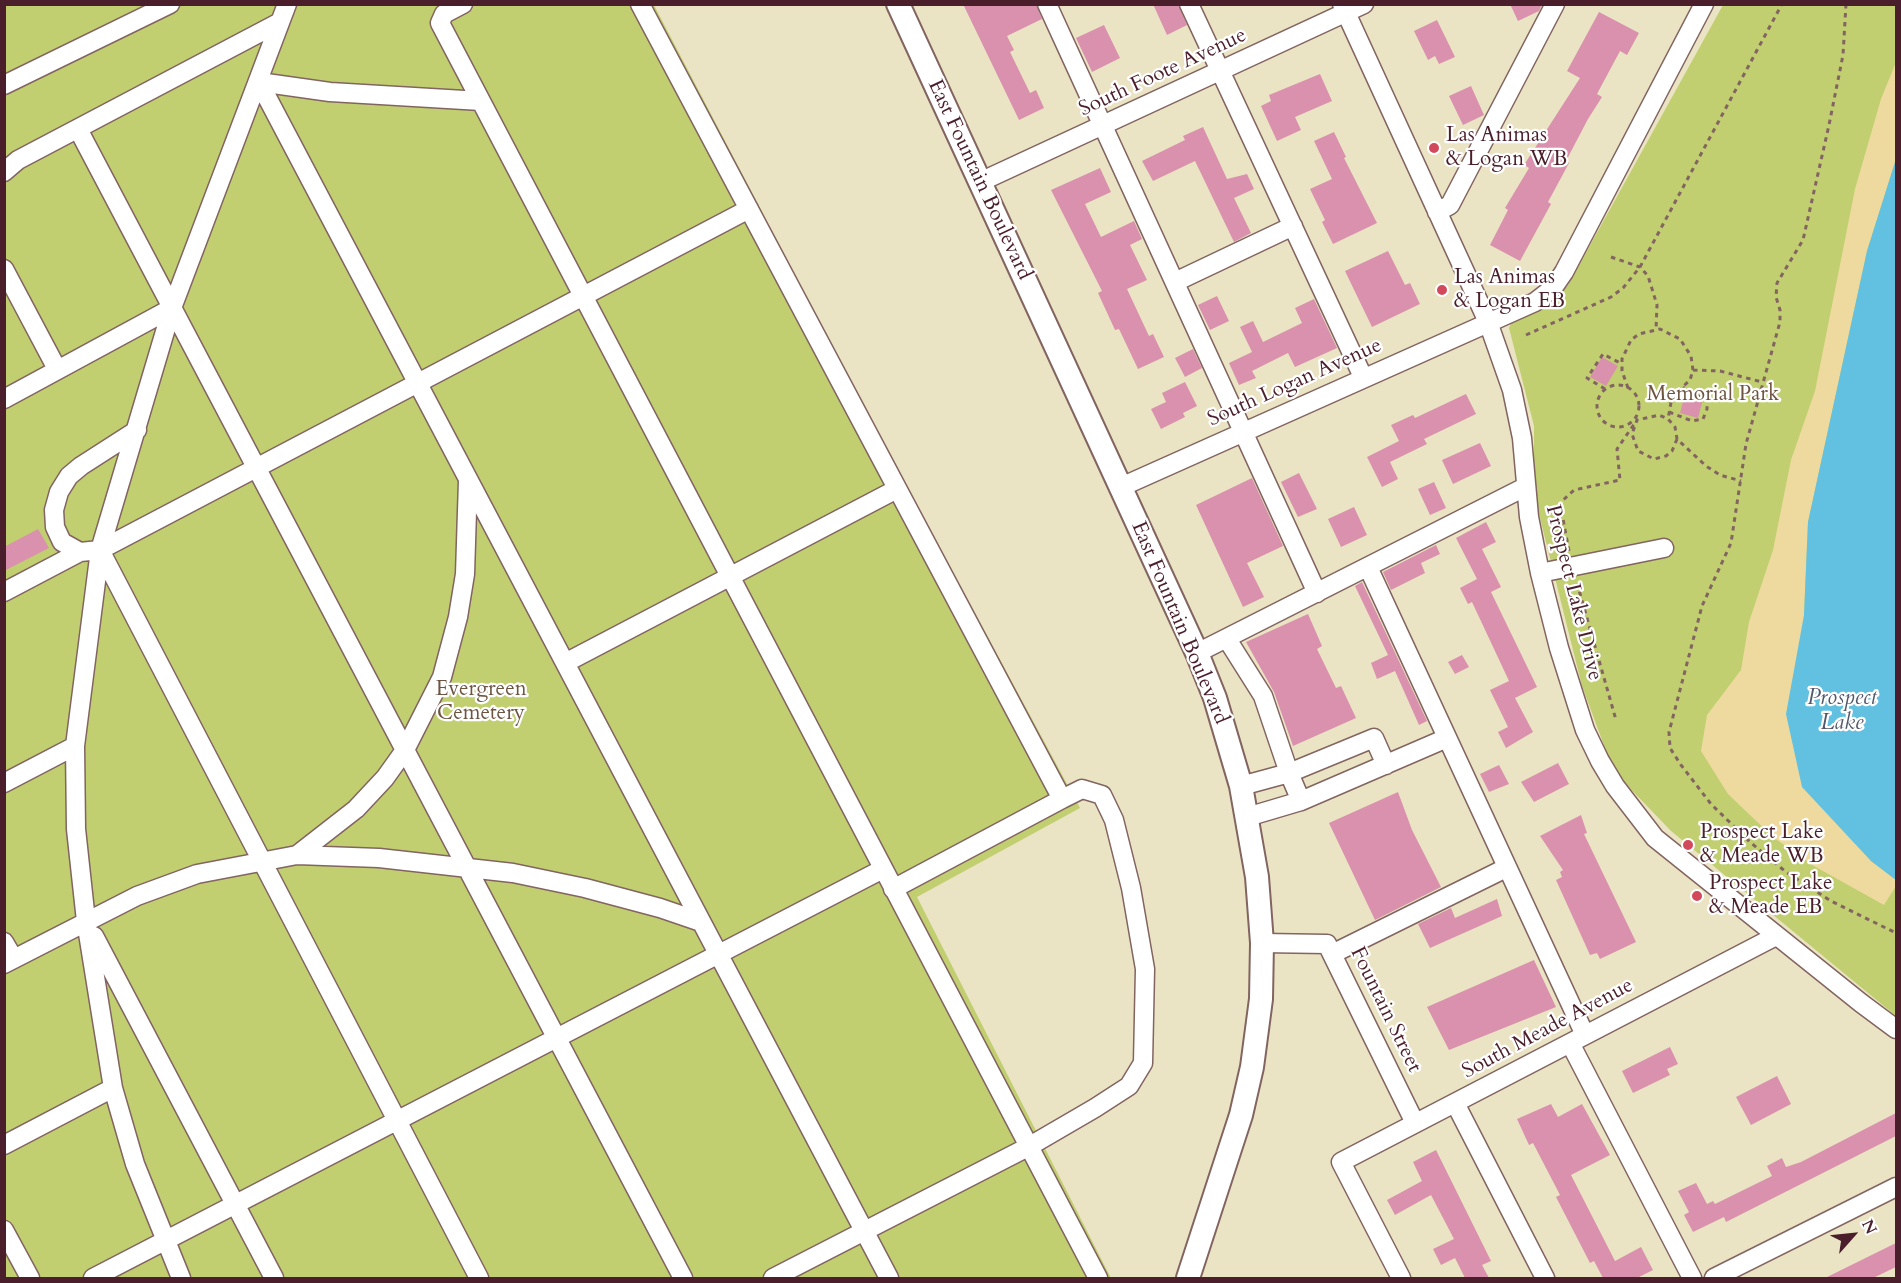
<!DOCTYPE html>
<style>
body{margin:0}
#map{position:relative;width:1901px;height:1283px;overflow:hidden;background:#ebe4c4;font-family:Cardo,serif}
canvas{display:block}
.frame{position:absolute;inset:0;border:6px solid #4a1f2b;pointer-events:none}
.north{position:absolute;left:1823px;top:1205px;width:60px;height:60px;-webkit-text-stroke:4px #fff;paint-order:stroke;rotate:63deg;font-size:16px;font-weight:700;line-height:24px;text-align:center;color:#4a1f2b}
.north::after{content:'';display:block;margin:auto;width:21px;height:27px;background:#4a1f2b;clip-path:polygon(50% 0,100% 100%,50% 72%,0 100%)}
</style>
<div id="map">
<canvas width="1901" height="1283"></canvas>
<div class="frame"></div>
<div class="north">N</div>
</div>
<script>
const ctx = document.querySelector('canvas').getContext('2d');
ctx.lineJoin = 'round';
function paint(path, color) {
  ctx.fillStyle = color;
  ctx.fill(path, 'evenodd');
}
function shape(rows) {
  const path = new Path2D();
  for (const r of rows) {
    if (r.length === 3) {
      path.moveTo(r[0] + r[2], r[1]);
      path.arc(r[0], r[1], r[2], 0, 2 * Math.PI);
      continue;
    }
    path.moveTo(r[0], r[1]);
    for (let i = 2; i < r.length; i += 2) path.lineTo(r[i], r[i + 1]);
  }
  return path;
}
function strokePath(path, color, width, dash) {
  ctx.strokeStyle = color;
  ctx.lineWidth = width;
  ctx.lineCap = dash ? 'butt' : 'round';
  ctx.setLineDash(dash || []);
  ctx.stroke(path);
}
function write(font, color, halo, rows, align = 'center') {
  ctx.font = font + ' Cardo,serif';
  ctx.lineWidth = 4.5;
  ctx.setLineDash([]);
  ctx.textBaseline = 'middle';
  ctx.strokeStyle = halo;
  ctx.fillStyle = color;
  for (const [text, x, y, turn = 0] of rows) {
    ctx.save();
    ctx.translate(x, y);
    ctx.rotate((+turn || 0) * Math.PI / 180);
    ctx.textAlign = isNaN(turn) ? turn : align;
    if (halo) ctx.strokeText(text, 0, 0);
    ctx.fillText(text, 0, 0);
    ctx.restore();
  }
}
paint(shape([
 [5,5,654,5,873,424,1080,808,917,897,1111,1278,5,1278],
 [1723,5,1896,5,1896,1016,1671,831,1623,781,1609,759,1582,686,1538,510,1534,477,1534,426,1509,328,1512,321,1544,304,1568,285]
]), '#c1cf71');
paint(shape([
 [1896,62,1896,159,1867,251,1808,522,1804,615,1871,861,1896,880,1896,886,1884,905,1814,866,1773,837,1728,794,1701,751,1707,715,1741,670,1749,622,1773,550,1791,460,1815,391,1855,189,1881,99]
]), '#eeda9e');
paint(shape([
 [1896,159,1896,880,1871,861,1802,787,1786,714,1804,615,1808,522,1867,251]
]), '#62c1e1');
paint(shape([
 [963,4,1036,4,1042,19,1007,36,1014,50,1010,52,1030,93,1036,90,1044,108,1019,120],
 [1153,4,1178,4,1187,25,1167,35],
 [1510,4,1542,4,1539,11,1518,21],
 [1599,12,1639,33,1627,55,1620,51,1597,94,1602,97,1588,119,1566,161,1569,163,1548,202,1551,204,1520,261,1490,245,1508,210,1505,208,1529,168,1524,165,1580,78,1567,71],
 [1437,20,1455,57,1439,64,1435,56,1428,60,1414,31],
 [1104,25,1120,58,1092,72,1076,38],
 [1320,74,1332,101,1295,117,1301,130,1277,141,1261,106,1271,101,1269,95],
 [1471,86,1484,115,1463,125,1449,96],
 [1203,127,1227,179,1247,174,1254,189,1234,198,1251,233,1234,242,1195,161,1153,181,1142,161,1185,140,1183,136],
 [1334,132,1346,157,1344,158,1377,223,1333,244,1322,222,1325,220,1310,189,1332,179,1314,141],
 [1100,168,1111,192,1085,204,1101,237,1134,221,1142,239,1130,245,1147,280,1127,289,1149,336,1153,334,1164,357,1138,369,1119,329,1115,330,1098,293,1102,291,1051,190],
 [1388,251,1405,285,1410,283,1420,304,1372,327,1345,271],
 [1217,296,1229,321,1210,330,1198,305],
 [1314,299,1337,348,1295,367,1288,353,1252,371,1256,378,1239,385,1229,363,1252,352,1240,327,1253,321,1263,342,1302,323,1295,308],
 [1193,349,1202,368,1185,377,1175,358],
 [1602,357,1618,366,1606,386,1590,377],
 [1185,382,1197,406,1183,413,1185,417,1161,429,1151,409,1166,402,1162,393],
 [1466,394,1476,414,1424,439,1427,444,1390,462,1398,479,1382,487,1367,457,1399,441,1391,425,1413,415,1415,418],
 [1685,394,1703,399,1698,418,1680,413],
 [1480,443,1491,466,1453,484,1442,460],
 [1299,473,1317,509,1298,517,1281,482],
 [1252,478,1283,546,1247,563,1264,597,1243,607,1196,505],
 [1434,482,1446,508,1430,515,1418,489],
 [1354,507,1367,535,1341,547,1328,519],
 [1486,522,1496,542,1482,549,1501,587,1491,592,1537,687,1515,698,1533,732,1506,748,1498,732,1508,727,1490,690,1509,681,1472,602,1468,604,1460,588,1477,579,1456,538],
 [38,529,49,548,4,571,4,547],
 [1436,545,1440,554,1421,563,1425,573,1391,590,1383,572],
 [1362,582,1427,721,1419,725,1395,671,1377,679,1371,663,1388,655,1355,586],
 [1308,614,1322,646,1317,649,1336,688,1341,686,1356,718,1293,746,1274,692,1246,642],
 [1462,655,1469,667,1455,674,1448,662],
 [1558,763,1569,784,1534,802,1521,782],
 [1499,765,1509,784,1489,792,1480,774],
 [1398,792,1412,830,1441,887,1375,920,1329,823],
 [1581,815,1587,833,1584,834,1636,942,1600,959,1597,953,1590,955,1556,880,1562,877,1560,872,1563,870,1540,836],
 [1497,899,1502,916,1430,948,1418,924,1451,908,1455,918],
 [1534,960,1556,1007,1449,1050,1427,1007],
 [1670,1047,1678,1064,1667,1069,1670,1075,1633,1093,1622,1071],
 [1777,1076,1791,1104,1751,1125,1736,1097],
 [1551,1104,1558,1117,1582,1104,1610,1155,1571,1175,1615,1261,1641,1247,1653,1270,1637,1278,1603,1278,1594,1261,1590,1263,1556,1197,1560,1195,1533,1143,1529,1145,1517,1119],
 [1896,1113,1896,1136,1726,1222,1724,1217,1693,1232,1684,1215,1689,1212,1678,1191,1696,1183,1707,1204,1713,1201,1715,1204,1772,1176,1767,1166,1782,1158,1786,1167,1801,1162],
 [1436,1150,1491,1261,1482,1265,1489,1278,1465,1278,1455,1258,1441,1265,1433,1249,1454,1239,1431,1195,1395,1215,1387,1200,1422,1181,1413,1162],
 [1896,1243,1896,1267,1873,1278,1825,1278]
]), '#d991ad');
const minor = shape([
 [463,4,444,14,440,23,1098,1278],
 [640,4,1062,799,893,889],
 [1047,4,1317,593],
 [1189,4,1363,377],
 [1342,4,1488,322,1512,390,1522,438,1529,517,1540,573,1559,648,1585,730,1600,761,1615,786,1655,838,1861,1003,1896,1029],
 [259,82,889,1278],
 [259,82,330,92,481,101],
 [4,85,170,4],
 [78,129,683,1278],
 [4,172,18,160,280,22],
 [980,182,1364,4],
 [1437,212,1450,205,1555,4],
 [4,269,57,369],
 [1175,282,1293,226],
 [4,399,172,308],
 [137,430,81,466,69,476,59,492,54,510,55,527,62,542,80,552,100,550,749,209],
 [1121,487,1535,302,1553,288,1564,272,1704,4],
 [100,550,479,1278],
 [1368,567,1585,1035],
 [1540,573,1664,548],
 [4,592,80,552],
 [1227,639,1263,696,1289,773,1241,786],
 [1197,653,1525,487],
 [565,663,897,489],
 [4,783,75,746],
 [1301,801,1289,773,1374,738,1386,765],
 [1247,817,1301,801,1447,738],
 [297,855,356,809,385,778,405,750,442,677,458,617,465,574,468,480],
 [94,936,274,1278],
 [4,942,14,959],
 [1262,943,1327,944,1415,1123],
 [1332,954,1506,868],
 [4,964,137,896,197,874,297,855,379,858,513,873,585,888,660,908,701,922],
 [1570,1043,1692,1278],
 [1455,1103,1545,1278],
 [4,1145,113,1088],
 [4,1230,30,1278],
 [93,1278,883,869],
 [181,1278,135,1164,113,1088,86,921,76,829,75,746,100,550,172,308,287,4],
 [773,1278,1028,1147,1095,1108,1129,1086,1143,1063,1145,969,1131,888,1114,820,1102,795,1082,789,1062,799],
 [1401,1278,1341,1162,1776,936],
 [1714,1278,1896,1187]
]);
const major = shape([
 [898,4,1197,653,1215,698,1241,786,1257,877,1262,943,1261,999,1252,1067,1241,1115,1188,1278]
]);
strokePath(minor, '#826461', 21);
strokePath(major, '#826461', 26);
strokePath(shape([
 [1846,4,1843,55,1829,125,1803,240,1777,283,1776,297,1780,310,1780,322,1746,444,1731,543,1702,606,1669,732,1670,748,1681,765,1711,804,1750,842,1786,872,1831,901,1896,933],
 [1611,257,1640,267,1648,276,1657,305,1656,330],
 [1526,335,1611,297,1623,288,1640,267,1782,4],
 [1693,370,1720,371,1762,382],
 [1618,406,21],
 [1628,388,1622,371,1622,359,1631,340,1639,334,1660,329,1680,339,1691,356,1693,370,1690,380,1672,397,1668,419],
 [1605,389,1587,378,1603,354,1622,364],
 [1669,412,1692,421,1703,419,1707,409,1707,401,1683,387],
 [1677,439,1672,451,1666,456,1654,459,1638,451,1632,434,1637,420,1659,415,1668,419,1675,427,1677,439,1706,466,1720,475,1741,481],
 [1569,551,1560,503,1574,490,1620,480,1617,449,1637,420],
 [1577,583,1616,720]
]), '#826461', 3, [4.5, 4.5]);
strokePath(minor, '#fff', 18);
strokePath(major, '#fff', 22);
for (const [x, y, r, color] of [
 [1434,148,6,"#d1495b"],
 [1442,290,6,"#d1495b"],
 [1688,845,6,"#d1495b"],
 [1697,896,6,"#d1495b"]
]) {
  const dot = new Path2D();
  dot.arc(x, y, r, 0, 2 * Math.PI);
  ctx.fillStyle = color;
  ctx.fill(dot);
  strokePath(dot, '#fff', 2);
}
write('21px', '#4a1f2b', '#fff', [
 ["South Foote Avenue",1163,73,-25],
 ["East Fountain Boulevard",979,180,65],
 ["South Logan Avenue",1295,383,-24],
 ["Prospect Lake Drive",1573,593,76],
 ["East Fountain Boulevard",1179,623,67],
 ["Fountain Street",1385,1010,64],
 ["South Meade Avenue",1548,1029,-28]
]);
write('21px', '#4a1f2b', '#fff', [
 ["Las Animas",1446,136],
 ["& Logan WB",1446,160],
 ["Las Animas",1454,278],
 ["& Logan EB",1454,302],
 ["Prospect Lake",1700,833],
 ["& Meade WB",1700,857],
 ["Prospect Lake",1709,884],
 ["& Meade EB",1709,908]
], 'left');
write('21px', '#6e5440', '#fff', [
 ["Memorial Park",1713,395],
 ["Evergreen",481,690],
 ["Cemetery",481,714]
]);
write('italic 22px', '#52586b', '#fff', [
 ["Prospect",1842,699],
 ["Lake",1842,724]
]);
</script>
